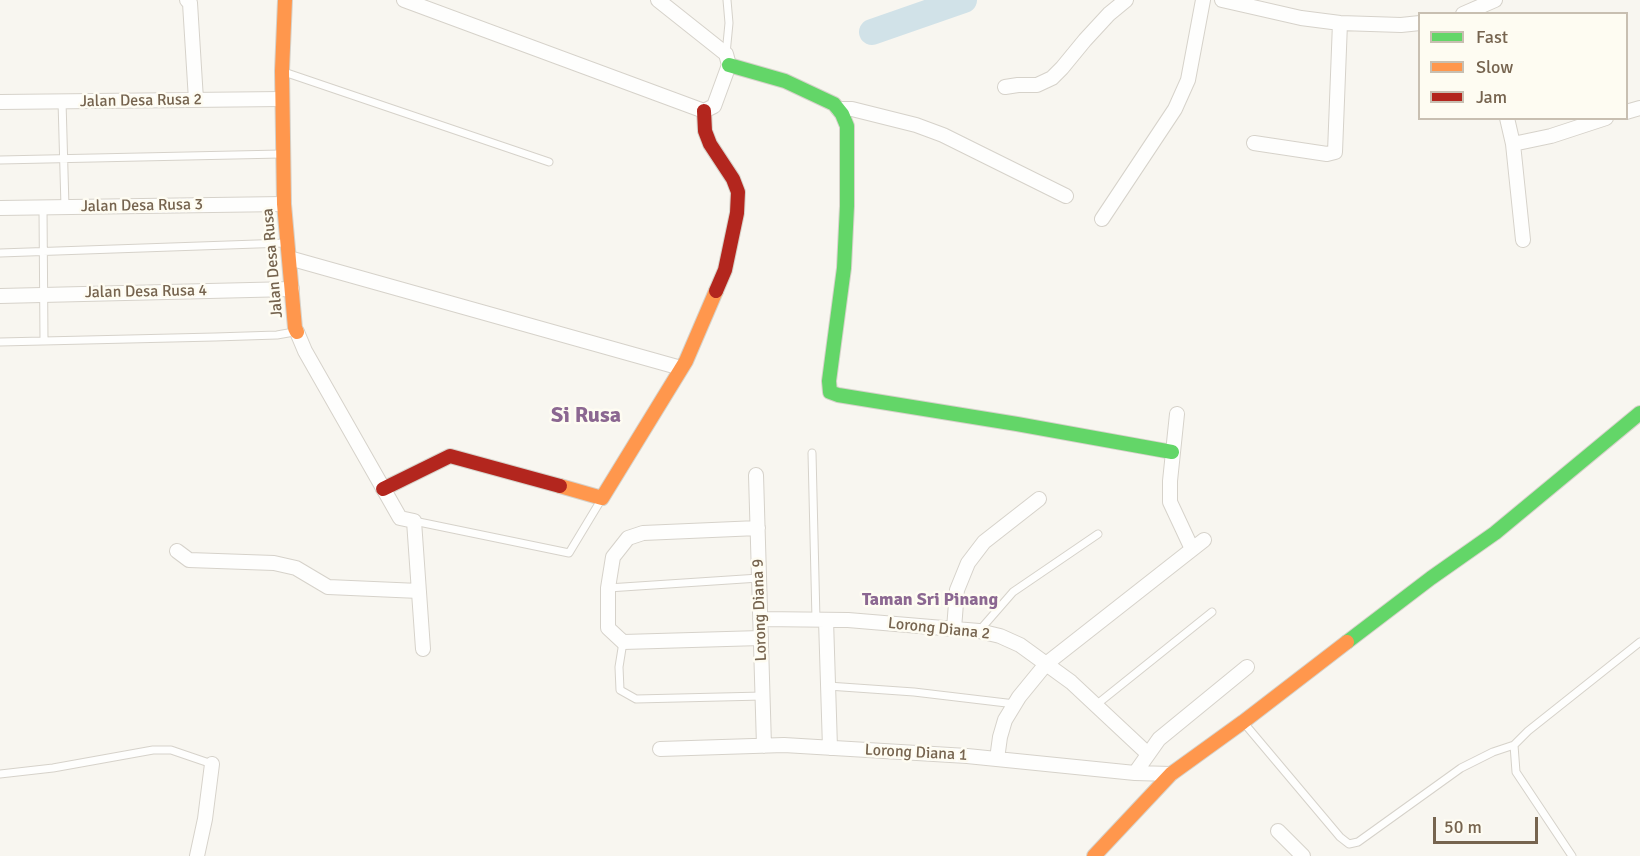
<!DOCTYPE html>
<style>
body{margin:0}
#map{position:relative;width:1640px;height:856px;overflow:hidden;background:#f8f6f0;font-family:Signika,sans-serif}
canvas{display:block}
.legend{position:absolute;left:1418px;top:12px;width:210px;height:108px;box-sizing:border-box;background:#fefcf2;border:2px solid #c8bfb1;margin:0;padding:8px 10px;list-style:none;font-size:18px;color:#76644f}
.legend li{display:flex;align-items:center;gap:12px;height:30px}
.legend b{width:30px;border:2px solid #c8bfb1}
.scale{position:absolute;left:1433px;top:817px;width:105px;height:27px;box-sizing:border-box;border:3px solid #76644f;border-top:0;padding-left:8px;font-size:18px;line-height:21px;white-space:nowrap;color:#76644f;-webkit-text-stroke:4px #fefcf2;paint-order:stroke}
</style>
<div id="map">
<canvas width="1640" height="856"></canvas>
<ul class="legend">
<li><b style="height:8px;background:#63d668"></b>Fast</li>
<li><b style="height:8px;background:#ff974d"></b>Slow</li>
<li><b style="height:8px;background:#b3261e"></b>Jam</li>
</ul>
<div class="scale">50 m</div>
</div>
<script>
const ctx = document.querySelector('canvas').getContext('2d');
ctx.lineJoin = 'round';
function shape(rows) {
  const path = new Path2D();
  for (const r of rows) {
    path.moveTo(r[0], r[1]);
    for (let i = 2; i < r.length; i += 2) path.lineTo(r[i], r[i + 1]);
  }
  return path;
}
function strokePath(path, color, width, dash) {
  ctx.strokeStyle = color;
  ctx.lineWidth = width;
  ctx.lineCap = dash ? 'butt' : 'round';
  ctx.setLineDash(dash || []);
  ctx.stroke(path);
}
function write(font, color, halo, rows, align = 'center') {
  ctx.font = font + ' Signika,sans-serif';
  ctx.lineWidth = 5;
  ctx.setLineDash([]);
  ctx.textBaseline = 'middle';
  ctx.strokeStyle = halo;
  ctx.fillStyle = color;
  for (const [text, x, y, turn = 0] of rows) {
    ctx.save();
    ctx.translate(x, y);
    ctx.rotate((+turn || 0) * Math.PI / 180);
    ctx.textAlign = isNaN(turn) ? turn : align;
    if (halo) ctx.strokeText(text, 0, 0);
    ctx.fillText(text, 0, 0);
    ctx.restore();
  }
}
strokePath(shape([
 [872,32,964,0]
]), '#d1e2e8', 26);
const lane = shape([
 [726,54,729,23,727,0],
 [284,72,549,162],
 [62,101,65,207],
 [0,160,281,154],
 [43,208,44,341],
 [0,253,285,243],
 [0,342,215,337,277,335,294,332],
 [812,453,816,620],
 [414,521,569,553,601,500],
 [608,588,759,578],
 [979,631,1013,592,1098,534],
 [623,642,619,667,620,690,636,699,763,696],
 [828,686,914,692,1015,704],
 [1096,705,1212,612],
 [1244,723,1340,837,1349,844,1358,842,1461,768,1493,752,1514,745],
 [0,774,53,768,153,750,171,750,212,764],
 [1572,856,1516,772,1514,745,1528,731,1640,642]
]);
const street = shape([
 [187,0,190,3,196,100],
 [404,0,704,111,714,106,729,65,726,54,658,0],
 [1222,0,1301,18,1340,23,1401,25,1420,23],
 [1463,14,1495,0],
 [1005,87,1018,85,1037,85,1052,78,1062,68,1085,40,1109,14,1126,0],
 [0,102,282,99],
 [838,109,852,109,916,125,943,135,1066,196],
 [1626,112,1640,108],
 [1507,118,1513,144,1523,240],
 [1254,143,1327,154,1335,152,1340,23],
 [1513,144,1551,136,1606,118],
 [0,208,284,204],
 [1102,219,1175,109,1188,80,1203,0],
 [289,258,681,368],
 [0,296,292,289],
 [297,332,305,351,400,518,414,521,423,649],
 [1177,414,1170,481,1170,502,1192,549],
 [756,475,764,746],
 [758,528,643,533,628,538,613,557,608,588,608,628,623,642,761,638],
 [177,551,189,560,274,563,296,568,328,587,419,591],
 [760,619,848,620,979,631,1000,636,1020,645,1071,682,1148,754],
 [826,620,830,748],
 [954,629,957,590,968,563,984,542,1039,499],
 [660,749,784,745,967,756,1135,773,1171,774],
 [997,759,1000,737,1005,720,1019,697,1046,664,1204,540],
 [1135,773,1159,739,1247,667],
 [1278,831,1303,856],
 [197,856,205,819,212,764]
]);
const fast = shape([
 [729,65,785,81,834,104,842,114,847,126,847,206,844,268,829,381,830,392,838,395,1017,424,1172,452],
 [1347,642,1431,578,1495,533,1640,413]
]);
const slow = shape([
 [285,0,282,71,284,204,295,328,297,332],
 [560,486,602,498,686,361,716,291],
 [1094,856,1171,774,1243,722,1347,642]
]);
const jam = shape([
 [704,111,705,131,710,144,733,179,738,192,737,213,725,270,716,291],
 [383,489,450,456,560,486]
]);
strokePath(lane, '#d6d2ca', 9);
strokePath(street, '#d6d2ca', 16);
strokePath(fast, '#d6d2ca', 16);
strokePath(slow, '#d6d2ca', 16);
strokePath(jam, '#d6d2ca', 16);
strokePath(lane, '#fefefd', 7);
strokePath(street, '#fefefd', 14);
strokePath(fast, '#63d668', 14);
strokePath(slow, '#ff974d', 14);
strokePath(jam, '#b3261e', 14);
write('16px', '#76644f', '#fefcf2', [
 ["Jalan Desa Rusa 2",141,101,-1],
 ["Jalan Desa Rusa 3",142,206,-1],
 ["Jalan Desa Rusa",273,263,-95],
 ["Jalan Desa Rusa 4",146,292,-1],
 ["Lorong Diana 9",760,610,-92],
 ["Lorong Diana 2",939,629,6],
 ["Lorong Diana 1",916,753,3]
]);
write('bold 18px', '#8b6791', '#fefcf2', [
 ["Taman Sri Pinang",930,600]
]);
write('bold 22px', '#8b6791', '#fefcf2', [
 ["Si Rusa",586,416]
]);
</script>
